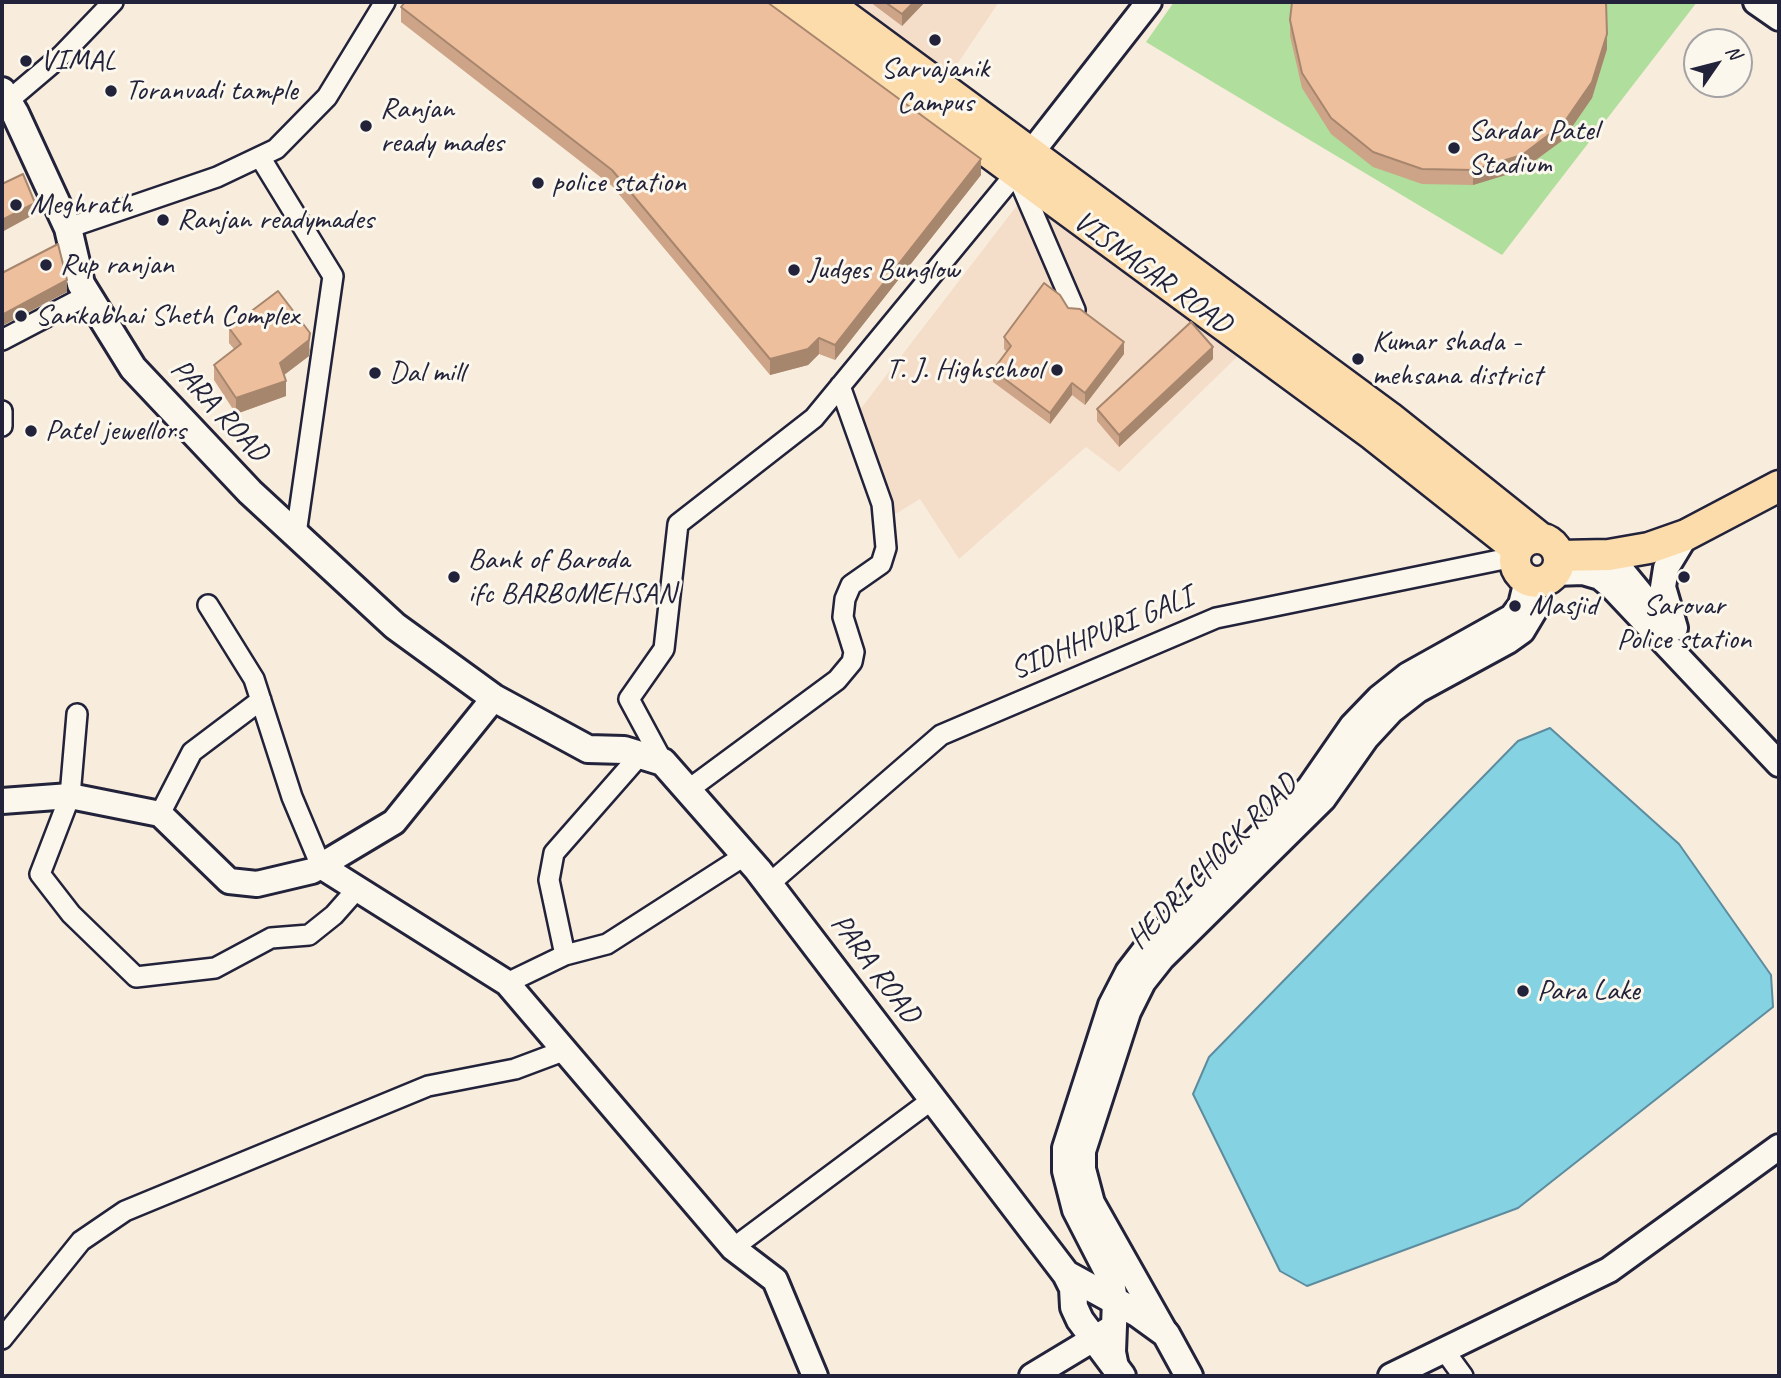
<!DOCTYPE html>
<style>
body{margin:0}
#map{position:relative;width:1781px;height:1378px;overflow:hidden;background:#f8ecdc;font-family:Caveat,sans-serif}
canvas{display:block}
.frame{position:absolute;inset:0;border:4px solid #22223b;pointer-events:none}
.north{position:absolute;left:1683px;top:28px;width:70px;height:70px;box-sizing:border-box;background:#fbf7ec;border:2px solid #a4a2a5;border-radius:50%;rotate:55deg;font-size:19px;font-weight:700;line-height:28px;text-align:center;color:#22223b}
.north::after{content:'';display:block;margin:auto;width:24px;height:32px;background:#22223b;clip-path:polygon(50% 0,100% 100%,50% 72%,0 100%)}
</style>
<div id="map">
<canvas width="1781" height="1378"></canvas>
<div class="frame"></div>
<div class="north">N</div>
</div>
<script>
const ctx = document.querySelector('canvas').getContext('2d');
ctx.lineJoin = 'round';
function paint(path, color) {
  ctx.fillStyle = color;
  ctx.fill(path, 'evenodd');
}
function shape(rows) {
  const path = new Path2D();
  for (const r of rows) {
    if (r.length === 3) {
      path.moveTo(r[0] + r[2], r[1]);
      path.arc(r[0], r[1], r[2], 0, 2 * Math.PI);
      continue;
    }
    path.moveTo(r[0], r[1]);
    for (let i = 2; i < r.length; i += 2) path.lineTo(r[i], r[i + 1]);
  }
  return path;
}
function strokePath(path, color, width, dash) {
  ctx.strokeStyle = color;
  ctx.lineWidth = width;
  ctx.lineCap = dash ? 'butt' : 'round';
  ctx.setLineDash(dash || []);
  ctx.stroke(path);
}
function write(font, color, halo, rows, align = 'center') {
  ctx.font = font + ' Caveat,sans-serif';
  ctx.lineWidth = 6;
  ctx.setLineDash([]);
  ctx.textBaseline = 'middle';
  ctx.strokeStyle = halo;
  ctx.fillStyle = color;
  for (const [text, x, y, turn = 0] of rows) {
    ctx.save();
    ctx.translate(x, y);
    ctx.rotate((+turn || 0) * Math.PI / 180);
    ctx.textAlign = isNaN(turn) ? turn : align;
    if (halo) ctx.strokeText(text, 0, 0);
    ctx.fillText(text, 0, 0);
    ctx.restore();
  }
}
paint(shape([
 [846,2,999,2,948,78],
 [1025,195,1242,352,1119,472,1086,447,959,559,920,499,889,518,852,420]
]), '#f5dec9');
paint(shape([
 [1174,2,1697,2,1502,255,1146,42]
]), '#b0de9c');
const water = shape([
 [1550,728,1679,844,1771,975,1773,1007,1518,1208,1307,1286,1280,1271,1193,1094,1209,1057,1518,741,1550,728]
]);
paint(water, '#84d2e2');
strokePath(water, '#5d8c9f', 2);
const minor = shape([
 [8,101,61,56,113,2],
 [260,157,333,276,296,534],
 [68,228,217,177,276,149,327,97,385,2],
 [2,340,88,295],
 [2,411,2,426],
 [208,605,254,679,292,797,321,866],
 [77,714,70,796,40,874,71,914,136,977,215,968,271,938,309,935,334,915,357,889],
 [663,762,629,699,664,649,678,524,814,418,1016,173,1075,310],
 [688,790,837,680,852,662,854,652,843,617,845,599,851,585,881,564,886,548,882,504,840,386],
 [160,814,192,752,261,700],
 [769,884,941,735,1216,618,1514,557],
 [565,955,549,880,554,853,640,755],
 [507,983,565,955,607,944,744,856],
 [733,1248,933,1099],
 [2,1339,81,1241,125,1211,428,1086,515,1069,563,1051],
 [1444,1350,1463,1376]
]);
const tertiary = shape([
 [1756,2,1779,18],
 [1020,167,1149,2],
 [1609,555,1664,622],
 [1555,573,1583,572,1600,577,1612,587,1779,764],
 [1675,628,1663,587,1666,568,1686,535],
 [2,801,70,796,160,814,229,881,257,884,312,871,394,822,494,698],
 [321,866,507,983,733,1248,775,1280,815,1376],
 [1166,1334,1092,1203,1083,1169,1083,1151,1128,1012,1143,982,1162,958,1323,799,1366,738,1391,711,1418,690,1508,641,1522,631,1537,606],
 [1116,1367,1113,1352,1115,1300,1112,1282,1075,1210,1065,1171,1065,1148,1111,1005,1128,972,1148,946,1309,788,1352,726,1379,698,1408,675,1512,617,1521,605,1527,580],
 [1032,1376,1110,1329],
 [1391,1376,1609,1270,1779,1147]
]);
const secondary = shape([
 [2,91,15,113,68,228,81,284,133,368,250,492,395,626,494,698,588,749,624,750,663,762,758,870,1066,1274,1073,1288,1074,1307,1080,1320,1122,1376],
 [1066,1274,1137,1313,1166,1334,1189,1376]
]);
const primary = shape([
 [784,2,1373,435,1517,549],
 [826,2,1389,417,1539,537],
 [1537,560,22],
 [1559,556,1609,555,1649,548,1686,535,1779,486]
]);
strokePath(minor, '#22223b', 24);
strokePath(tertiary, '#22223b', 30);
strokePath(secondary, '#22223b', 32);
strokePath(primary, '#22223b', 35);
strokePath(minor, '#fbf7ec', 19);
strokePath(tertiary, '#fbf7ec', 24);
strokePath(secondary, '#fbf7ec', 26);
strokePath(primary, '#fddcac', 30);
paint(shape([
 [870,2,925,2,902,26],
 [401,7,981,175,835,360,819,354,808,365,770,375,612,186,401,22],
 [1290,20,1607,49,1592,98,1563,140,1522,170,1473,185,1422,184,1373,167,1331,134,1302,88,1290,36],
 [1068,308,1124,354,1085,405,1072,395,1050,424,993,382,993,370,1007,352,1004,349,1004,337],
 [229,328,310,349,309,356,284,375,286,396,236,414,214,380,214,365,234,349,229,343],
 [1213,359,1119,447,1097,421,1097,409]
]), '#cda487');
paint(shape([
 [914,2,925,2,902,26,902,14],
 [1607,34,1607,49,1592,98,1563,140,1522,170,1473,185,1473,170],
 [981,159,981,175,835,360,835,345],
 [35,203,35,214,2,232,2,220],
 [67,280,67,292,2,326,2,315],
 [310,333,309,356,280,378,280,363],
 [819,338,819,354,808,365,770,375,770,359],
 [1124,342,1124,354,1085,405,1085,393],
 [1213,347,1213,359,1119,447,1119,435],
 [286,381,286,396,236,414,236,398],
 [1072,383,1072,395,1050,424,1050,413]
]), '#a7866e');
const building = shape([
 [405,2,767,2,981,159,835,345,819,338,808,349,770,359,612,170,401,7,405,2],
 [885,2,914,2,902,14,885,2],
 [1292,2,1606,2,1607,34,1592,82,1563,124,1522,155,1473,170,1422,169,1373,152,1331,118,1302,73,1290,20,1292,2],
 [23,174,35,203,2,220,2,184,23,174],
 [58,244,67,280,2,315,2,273,58,244],
 [1044,283,1060,295,1068,308,1080,309,1124,342,1085,393,1072,383,1050,413,993,370,1011,346,1004,337,1044,283],
 [278,291,310,333,309,340,280,363,286,381,236,398,214,365,241,344,229,328,278,291],
 [1191,322,1213,347,1119,435,1097,409,1191,322]
]);
paint(building, '#eebf9d');
strokePath(building, '#a7866e', 2);
for (const [x, y, r, color] of [
 [935,40,7,"#22223b"],
 [26,61,7,"#22223b"],
 [111,91,7,"#22223b"],
 [366,126,7,"#22223b"],
 [1454,148,7,"#22223b"],
 [538,183,7,"#22223b"],
 [16,205,7,"#22223b"],
 [163,220,7,"#22223b"],
 [46,265,7,"#22223b"],
 [794,270,7,"#22223b"],
 [21,316,7,"#22223b"],
 [1358,359,7,"#22223b"],
 [1057,370,7,"#22223b"],
 [375,373,7,"#22223b"],
 [31,431,7,"#22223b"],
 [454,577,7,"#22223b"],
 [1684,577,7,"#22223b"],
 [1515,606,7,"#22223b"],
 [1523,991,7,"#22223b"]
]) {
  const dot = new Path2D();
  dot.arc(x, y, r, 0, 2 * Math.PI);
  ctx.fillStyle = color;
  ctx.fill(dot);
  strokePath(dot, '#fbf7ec', 2.5);
}
write('30px', '#22223b', '#fbf7ec', [
 ["VIMAL",40,61],
 ["Sarvajanik",935,69,"center"],
 ["Campus",935,103,"center"],
 ["Toranvadi tample",125,91],
 ["Ranjan",380,109],
 ["ready mades",380,143],
 ["Sardar Patel",1468,131],
 ["Stadium",1468,165],
 ["police station",552,183],
 ["Meghrath",30,205],
 ["Ranjan readymades",177,220],
 ["Rup ranjan",60,265],
 ["Judges Bunglow",808,270],
 ["Sankabhai Sheth Complex",35,316],
 ["Kumar shada -",1372,342],
 ["mehsana district",1372,376],
 ["T. J. Highschool",1043,370,"right"],
 ["Dal mill",389,373],
 ["Patel jewellors",45,431],
 ["Bank of Baroda",468,560],
 ["ifc BARB0MEHSAN",468,594],
 ["Masjid",1529,606],
 ["Sarovar",1684,606,"center"],
 ["Police station",1684,640,"center"],
 ["Para Lake",1537,991]
], 'left');
write('30px', '#22223b', '#fbf7ec', [
 ["VISNAGAR ROAD",1152,273,36],
 ["PARA ROAD",219,411,47],
 ["SIDHHPURI GALI",1102,634,-23],
 ["HEDRI CHOCK ROAD",1213,862,-46],
 ["PARA ROAD",875,969,53]
]);
</script>
